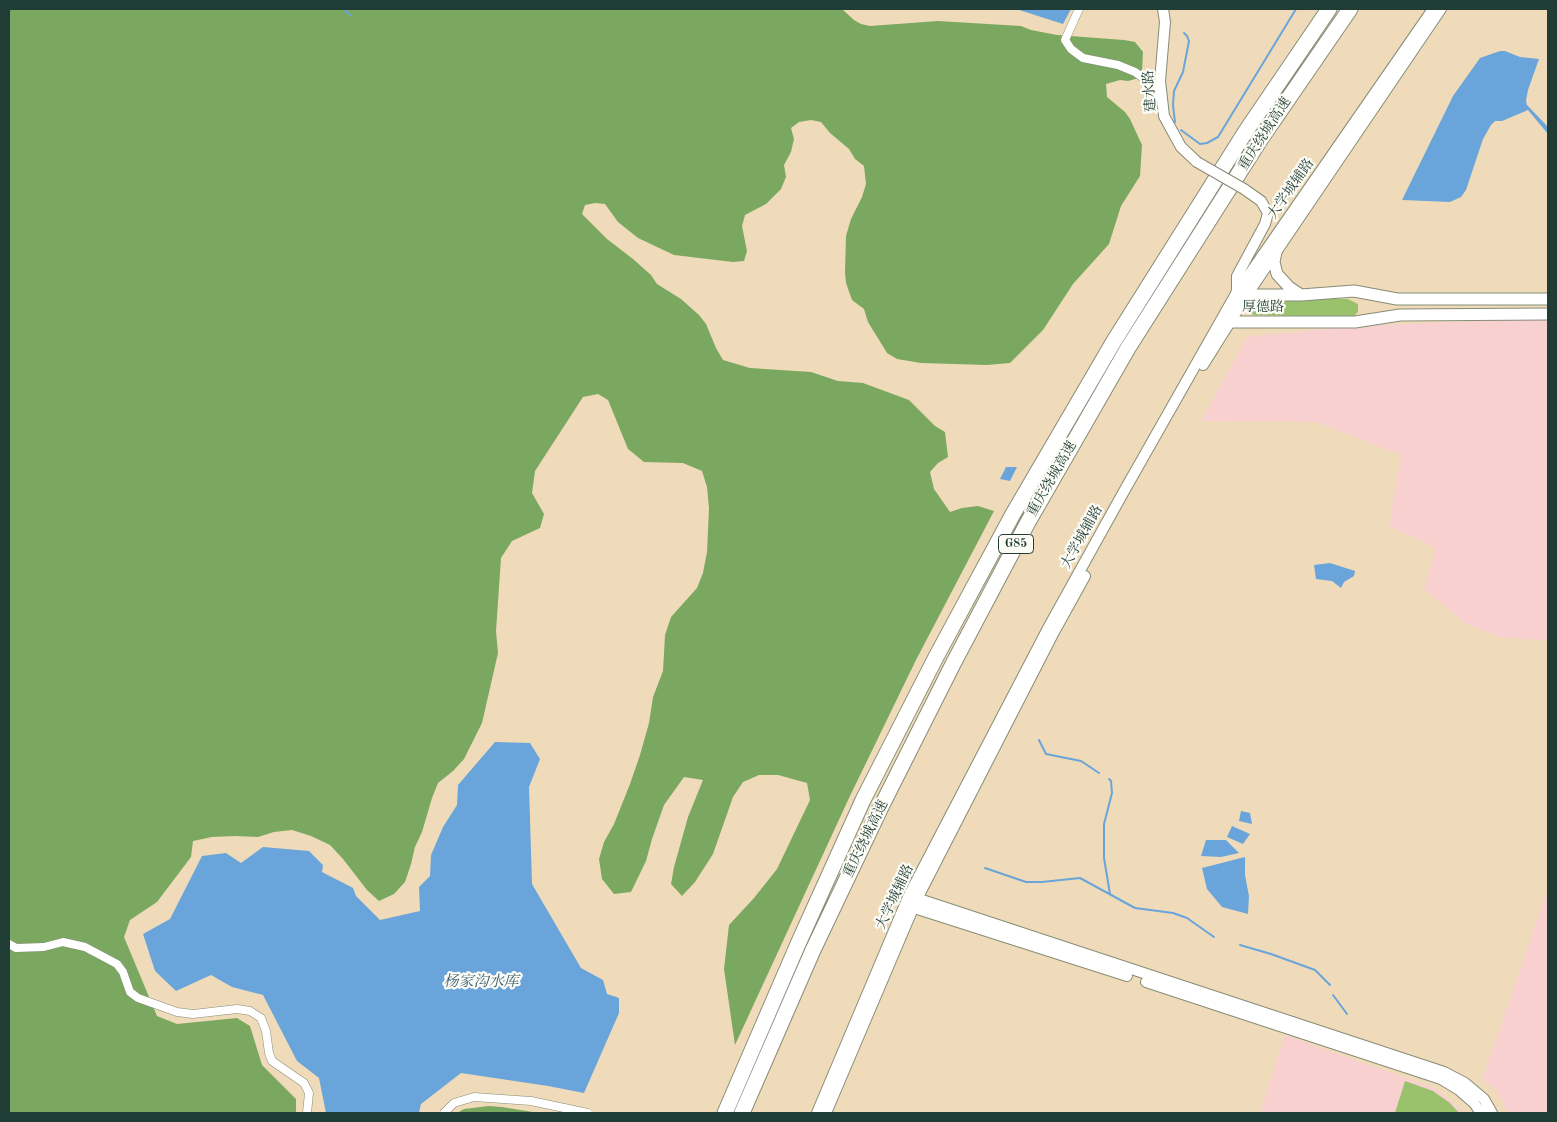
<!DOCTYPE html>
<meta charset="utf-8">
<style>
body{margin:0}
#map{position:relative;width:1557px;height:1122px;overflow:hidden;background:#efdbb9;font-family:"Old Standard TT",serif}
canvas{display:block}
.frame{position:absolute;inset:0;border:10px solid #1f3d34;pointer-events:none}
</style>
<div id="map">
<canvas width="1557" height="1122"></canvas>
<div class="frame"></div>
</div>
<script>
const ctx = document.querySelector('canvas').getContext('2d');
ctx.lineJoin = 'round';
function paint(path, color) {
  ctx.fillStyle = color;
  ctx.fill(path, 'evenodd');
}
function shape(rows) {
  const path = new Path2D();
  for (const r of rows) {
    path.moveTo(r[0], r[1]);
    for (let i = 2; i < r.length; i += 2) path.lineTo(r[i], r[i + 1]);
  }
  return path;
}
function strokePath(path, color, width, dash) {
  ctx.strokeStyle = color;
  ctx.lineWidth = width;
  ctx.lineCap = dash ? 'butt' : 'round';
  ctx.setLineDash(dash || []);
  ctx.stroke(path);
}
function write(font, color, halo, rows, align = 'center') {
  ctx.font = font + ' "Old Standard TT","Noto Serif SC",serif';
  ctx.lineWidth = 4.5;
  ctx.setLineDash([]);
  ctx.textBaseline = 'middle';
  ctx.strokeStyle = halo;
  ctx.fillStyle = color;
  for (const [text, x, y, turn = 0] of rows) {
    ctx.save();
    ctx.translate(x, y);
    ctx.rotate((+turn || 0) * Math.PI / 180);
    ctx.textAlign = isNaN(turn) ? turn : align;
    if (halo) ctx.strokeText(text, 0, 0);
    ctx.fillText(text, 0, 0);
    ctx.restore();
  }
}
paint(shape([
 [1548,318,1548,641,1500,637,1466,624,1424,589,1436,548,1389,526,1401,455,1316,422,1201,421,1247,337,1350,326],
 [1548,888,1548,1113,1508,1113,1496,1089,1482,1080],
 [1285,1035,1437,1089,1464,1113,1260,1113]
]), '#f7d0cf');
paint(shape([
 [1257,299,1348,299,1358,304,1358,312,1353,317,1254,315,1248,312,1249,304],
 [1405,1081,1433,1091,1450,1103,1459,1113,1395,1113]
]), '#9ac26d');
paint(shape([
 [9,9,842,9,854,20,861,24,870,26,938,21,1021,26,1031,30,1057,35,1124,40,1135,42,1143,52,1142,71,1139,78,1128,81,1120,80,1106,84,1107,97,1125,112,1130,119,1142,145,1140,176,1121,206,1109,244,1073,284,1043,330,1010,363,987,365,921,363,897,359,887,353,868,322,864,309,852,300,846,283,845,272,846,236,851,219,862,197,866,184,864,166,855,159,849,149,830,133,821,122,811,120,799,122,791,128,794,139,791,152,784,165,786,177,781,189,766,204,745,215,742,226,747,251,744,261,733,262,674,255,638,238,618,222,605,204,595,203,585,205,582,214,607,239,633,259,651,275,657,284,681,299,699,315,706,324,716,348,723,360,750,368,811,372,838,381,863,383,909,400,935,426,945,432,948,457,938,463,930,472,934,489,950,512,962,508,978,506,994,511,916,660,849,798,735,1045,724,969,729,925,754,898,777,869,810,800,807,783,778,775,759,775,743,782,733,797,713,854,695,882,682,896,671,884,674,867,688,817,703,780,684,777,664,805,652,839,646,861,631,892,614,894,602,879,599,859,604,842,614,824,630,784,640,755,649,723,653,697,663,671,665,635,671,617,697,588,703,573,707,552,709,508,707,487,702,471,683,463,644,462,628,449,608,400,598,394,583,397,535,471,532,493,544,514,540,528,512,541,501,558,496,631,498,653,482,723,464,759,453,771,438,783,432,798,422,832,415,847,411,864,405,882,394,894,379,901,367,890,343,859,330,845,311,836,292,830,274,832,258,837,235,836,212,837,193,841,191,857,157,902,130,920,124,937,157,1016,177,1024,237,1018,250,1026,262,1065,296,1099,296,1113,9,1113],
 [489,1106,502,1107,539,1113,457,1113,464,1109]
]), '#7ba860');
paint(shape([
 [1016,9,1071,9,1063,24],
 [1500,51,1505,51,1520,57,1539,59,1528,90,1526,101,1527,105,1548,127,1548,134,1528,110,1502,121,1495,121,1491,125,1483,139,1466,190,1461,197,1450,202,1402,200,1453,96,1480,58],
 [1006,467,1017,467,1010,481,1000,479],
 [1330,563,1355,571,1354,576,1344,582,1341,588,1332,581,1316,579,1314,565],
 [495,742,530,743,540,759,529,787,532,884,581,968,603,980,607,994,619,998,619,1013,584,1093,548,1086,461,1073,421,1104,419,1113,326,1113,319,1078,297,1061,263,995,232,987,211,975,176,991,155,971,143,934,170,919,202,856,226,853,241,863,263,847,309,851,323,865,322,872,353,888,356,896,380,920,420,911,419,887,430,876,431,855,443,827,457,805,458,785],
 [1241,811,1250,813,1252,824,1239,821],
 [1232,826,1250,834,1243,844,1227,837],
 [1206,840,1226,840,1239,853,1221,857,1201,856],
 [1245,857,1245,875,1249,896,1248,914,1222,907,1207,889,1202,868]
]), '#69a5da');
strokePath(shape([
 [344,9,350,15],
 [1175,122,1173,105,1174,91,1183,72,1189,41,1187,36,1184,33],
 [1181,130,1200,144,1207,143,1218,137,1296,9],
 [1039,740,1046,754,1081,761,1099,773],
 [1109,779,1111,781,1112,793,1104,824,1104,858,1110,894],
 [985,868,1026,882,1042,882,1080,878,1135,908,1173,913,1187,918,1214,937],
 [1240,945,1271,954,1315,970,1330,985],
 [1333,995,1347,1014]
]), '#69a5da', 2);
const minor = shape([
 [1079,9,1065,40,1071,49,1083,58,1118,65,1135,72,1150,83,1161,98],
 [9,944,16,948,44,947,63,942,85,947,117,964,123,972,130,992,138,998,177,1012,193,1014,237,1009,250,1011,261,1018,266,1031,269,1053,272,1061,304,1083,309,1093,307,1113],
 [444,1113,454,1103,474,1097,531,1101,588,1113]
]);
const tertiary = shape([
 [1163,9,1165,22,1160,81,1164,116,1181,147,1197,162],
 [1237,291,1237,276,1265,224,1268,213,1261,201,1244,189],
 [1203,365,1247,295,1441,9],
 [913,897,1444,1072,1465,1083,1484,1099,1492,1113],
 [908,906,1127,976],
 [1146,982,1441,1079,1459,1090,1474,1103,1481,1113],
 [817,1113,909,895,1047,630,1123,493,1237,292,1433,9],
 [826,1113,917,899,1054,632,1085,576]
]);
const secondary = shape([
 [1276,252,1274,262,1277,274,1289,287,1301,295],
 [1548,299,1397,299,1354,291,1301,295,1247,295,1237,292,1230,322,1355,322,1400,315,1548,314]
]);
const motorway = shape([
 [725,1113,798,944,863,800,936,657,1013,514,1114,341,1246,131,1329,9],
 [742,1113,813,950,880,809,953,664,1028,522,1128,348,1260,140,1350,9]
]);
strokePath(minor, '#878c76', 9);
strokePath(tertiary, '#878c76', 12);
strokePath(secondary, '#878c76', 13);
strokePath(motorway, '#878c76', 17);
strokePath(minor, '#fff', 8);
strokePath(tertiary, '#fff', 10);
strokePath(secondary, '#fff', 11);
strokePath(motorway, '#fff', 15);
const tertiaryBridge = shape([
 [1197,162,1244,189]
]);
strokePath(tertiaryBridge, '#878c76', 12, []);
strokePath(tertiaryBridge, '#fff', 10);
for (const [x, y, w] of [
 [1016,544,35]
]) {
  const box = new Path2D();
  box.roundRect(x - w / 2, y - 9.5, w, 19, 4);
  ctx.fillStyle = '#fdfcf7';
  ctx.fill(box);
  strokePath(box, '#1f3d34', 1);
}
write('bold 12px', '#1f3d34', null, [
 ["G85",1016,544]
]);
write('14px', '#1f3d34', '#fdfcf7', [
 ["建水路",1150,91,-94],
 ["重庆绕城高速",1265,134,-57],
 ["大学城辅路",1291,189,-55],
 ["厚德路",1263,307],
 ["重庆绕城高速",1052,479,-60],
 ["大学城辅路",1082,537,-61],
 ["重庆绕城高速",866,839,-64],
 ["大学城辅路",895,897,-65]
]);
write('italic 15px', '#39616e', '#fdfcf7', [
 ["杨家沟水库",481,982]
]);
</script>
